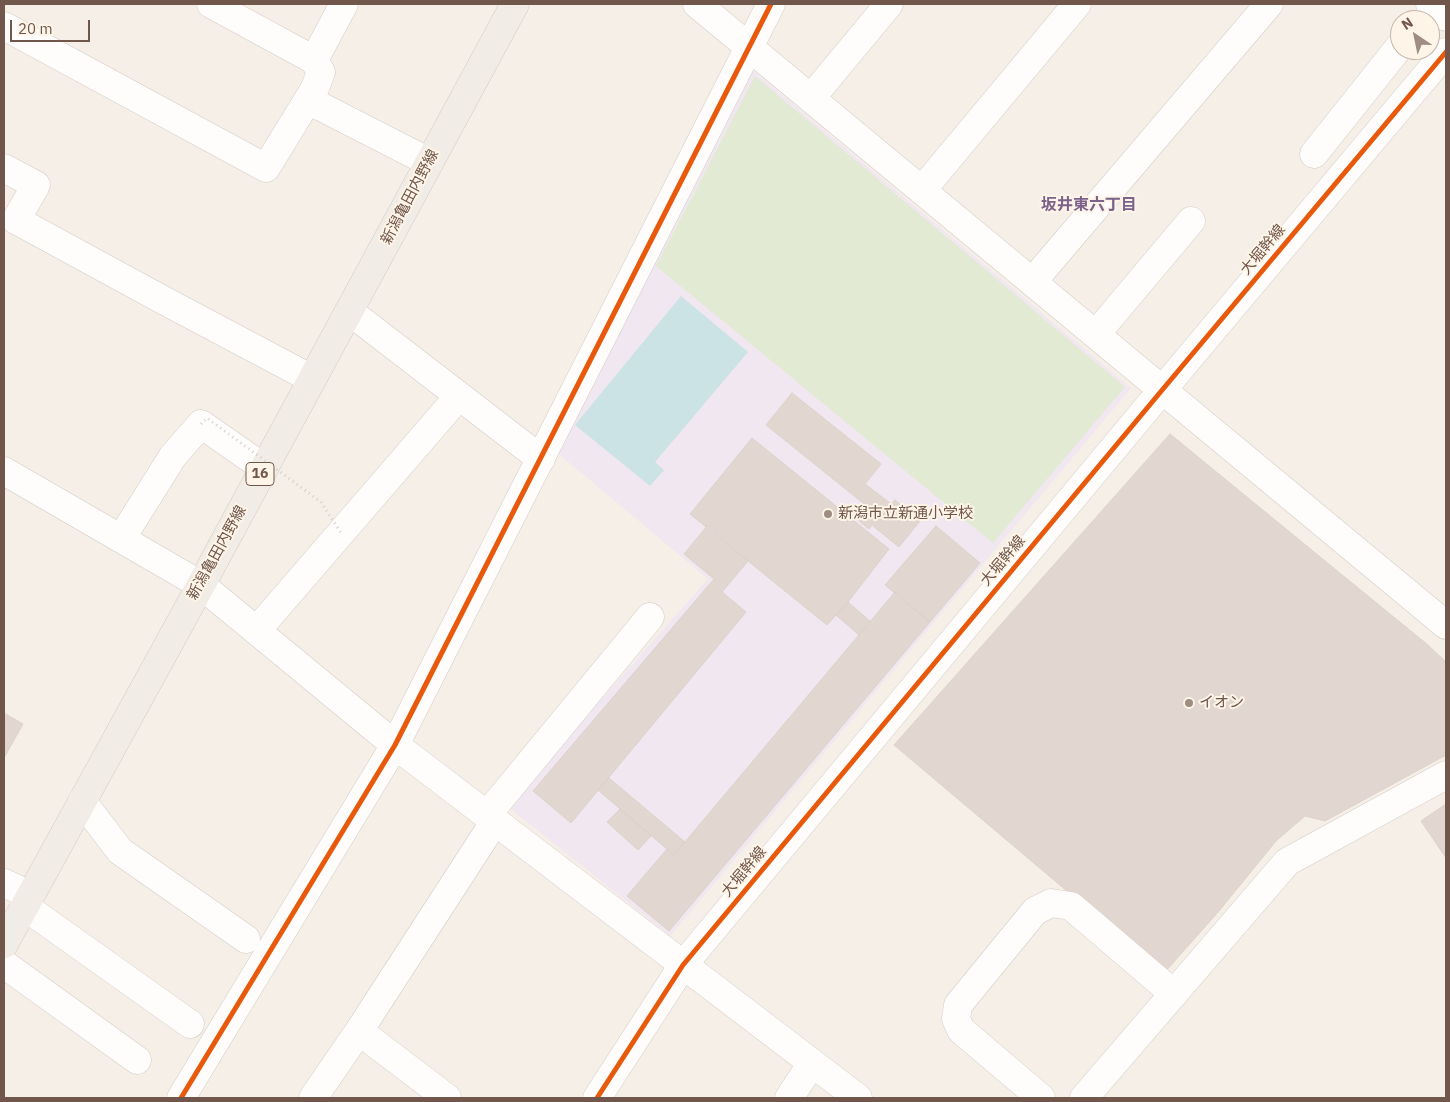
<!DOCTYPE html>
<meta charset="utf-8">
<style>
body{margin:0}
#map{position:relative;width:1450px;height:1102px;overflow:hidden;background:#f5efe8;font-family:"IBM Plex Sans",sans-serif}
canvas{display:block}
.frame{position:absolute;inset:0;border:5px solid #70564b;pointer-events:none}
.north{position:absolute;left:1390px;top:10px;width:50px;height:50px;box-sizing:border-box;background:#fef4e8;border:1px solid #c5b5a9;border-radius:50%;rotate:326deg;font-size:14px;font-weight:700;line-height:20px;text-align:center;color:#70564b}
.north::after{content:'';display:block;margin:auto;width:18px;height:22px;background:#9f8c82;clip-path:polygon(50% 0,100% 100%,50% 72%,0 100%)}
.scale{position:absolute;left:10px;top:20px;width:80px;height:22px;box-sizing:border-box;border:2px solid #70564b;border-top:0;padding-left:6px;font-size:15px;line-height:18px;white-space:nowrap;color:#70564b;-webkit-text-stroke:4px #fef4e8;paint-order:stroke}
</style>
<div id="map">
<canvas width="1450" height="1102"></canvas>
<div class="frame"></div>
<div class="north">N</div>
<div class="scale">20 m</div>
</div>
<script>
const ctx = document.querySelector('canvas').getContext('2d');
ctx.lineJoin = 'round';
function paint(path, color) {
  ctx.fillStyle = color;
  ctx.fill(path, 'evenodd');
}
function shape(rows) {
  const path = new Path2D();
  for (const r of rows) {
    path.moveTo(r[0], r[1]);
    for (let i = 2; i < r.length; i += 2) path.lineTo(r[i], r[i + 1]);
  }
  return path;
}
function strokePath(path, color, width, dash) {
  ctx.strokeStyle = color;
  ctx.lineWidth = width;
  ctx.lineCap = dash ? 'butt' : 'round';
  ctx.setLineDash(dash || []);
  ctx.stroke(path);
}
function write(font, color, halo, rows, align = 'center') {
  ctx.font = font + ' "IBM Plex Sans","Noto Sans JP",sans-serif';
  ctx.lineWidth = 4;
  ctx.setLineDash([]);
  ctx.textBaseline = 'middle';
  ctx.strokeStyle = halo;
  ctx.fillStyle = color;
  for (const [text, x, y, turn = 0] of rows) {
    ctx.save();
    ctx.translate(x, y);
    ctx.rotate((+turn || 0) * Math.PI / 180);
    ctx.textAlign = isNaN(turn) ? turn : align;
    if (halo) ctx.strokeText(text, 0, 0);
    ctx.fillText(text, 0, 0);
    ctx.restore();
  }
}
paint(shape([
 [750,68,1131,388,670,936,507,806,708,579,554,450]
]), '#f1e7f0');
paint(shape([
 [755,76,1125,387,993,543,656,266]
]), '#e2ead4');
paint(shape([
 [681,296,748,352,655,462,664,470,650,486,575,425]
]), '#cbe3e4');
const building = shape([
 [792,393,881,464,865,484,890,503,869,529,858,520,868,507,766,425,792,393],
 [1170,434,1341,574,1428,645,1446,662,1446,755,1325,821,1305,816,1276,841,1219,911,1164,973,894,745,1170,434],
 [752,438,889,549,848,602,827,625,690,514,752,438],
 [895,500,920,521,899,547,873,526,895,500],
 [707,526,748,561,722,592,746,612,571,823,533,791,714,579,684,554,707,526],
 [936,526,980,563,930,622,885,585,936,526],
 [895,592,930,622,669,931,627,896,667,849,674,855,895,592],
 [848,602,871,622,859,635,836,615,848,602],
 [4,713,23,724,4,758,4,713],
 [609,778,685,842,674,855,598,790,609,778],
 [1446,804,1446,858,1421,821,1446,804],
 [620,809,651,836,638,850,607,822,620,809]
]);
paint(building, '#e1d7d0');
strokePath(building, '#ddd2cb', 1);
const minor = shape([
 [211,4,314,60,344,4],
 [697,4,1446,625],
 [1430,4,1446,17],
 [4,26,266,168,315,88,321,72,314,60],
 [811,98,889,4],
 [308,100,429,162],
 [1314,154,1400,46],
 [4,168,36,185,16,220,163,300,312,379],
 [922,190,1077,4],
 [1033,281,1269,4],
 [349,311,541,459],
 [1096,334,1191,221],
 [4,471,201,585,395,745,858,1098],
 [121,539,173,456,201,424,264,468],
 [257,630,459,396],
 [82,801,120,851,246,939],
 [487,815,650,617],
 [4,883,30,895],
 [24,906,190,1024],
 [4,964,137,1060],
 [359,1031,495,821],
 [181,1098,395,745,771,4],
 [313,1098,359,1031,447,1098],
 [789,1098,812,1063],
 [1041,1098,961,1030,956,1019,958,1005,1035,911,1051,903,1071,906,1174,994],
 [1084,1098,1287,862,1446,775]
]);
const tertiary = shape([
 [597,1098,683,965,1163,389,1446,52]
]);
const primary = shape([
 [4,944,201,585,515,4]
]);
strokePath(minor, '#d4ccc6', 29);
strokePath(tertiary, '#d4ccc6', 29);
strokePath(primary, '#d3cbc5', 29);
strokePath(minor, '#fefdfc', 28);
strokePath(tertiary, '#fefdfc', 28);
strokePath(primary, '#f1ece5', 28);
strokePath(shape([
 [201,424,207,418,321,502,341,533]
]), '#d6ceca', 3, [1, 4]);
strokePath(shape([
 [181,1098,395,745,771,4],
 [597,1098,683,965,1163,389,1446,52]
]), '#e8590c', 5);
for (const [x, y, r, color] of [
 [828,514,5,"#9f8c82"],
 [1189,703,5,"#9f8c82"]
]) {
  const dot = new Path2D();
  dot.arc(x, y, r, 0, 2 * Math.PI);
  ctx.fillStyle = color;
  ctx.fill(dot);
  strokePath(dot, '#fef4e8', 2);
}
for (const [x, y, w] of [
 [260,474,28]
]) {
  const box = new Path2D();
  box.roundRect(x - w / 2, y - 11.5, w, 23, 4);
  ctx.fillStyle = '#fef4e8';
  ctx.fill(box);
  strokePath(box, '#70564b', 1);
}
write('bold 14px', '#70564b', null, [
 ["16",260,474]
]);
write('15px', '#70564b', '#fef4e8', [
 ["新潟亀田内野線",410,197,-62],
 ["大堀幹線",1263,250,-50],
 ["新潟亀田内野線",217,553,-61],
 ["大堀幹線",1003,561,-50],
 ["大堀幹線",744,872,-50]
]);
write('15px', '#70564b', '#fef4e8', [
 ["新潟市立新通小学校",838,514],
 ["イオン",1199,703]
], 'left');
write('bold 16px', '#7c638c', '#fef4e8', [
 ["坂井東六丁目",1089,205]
]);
</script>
